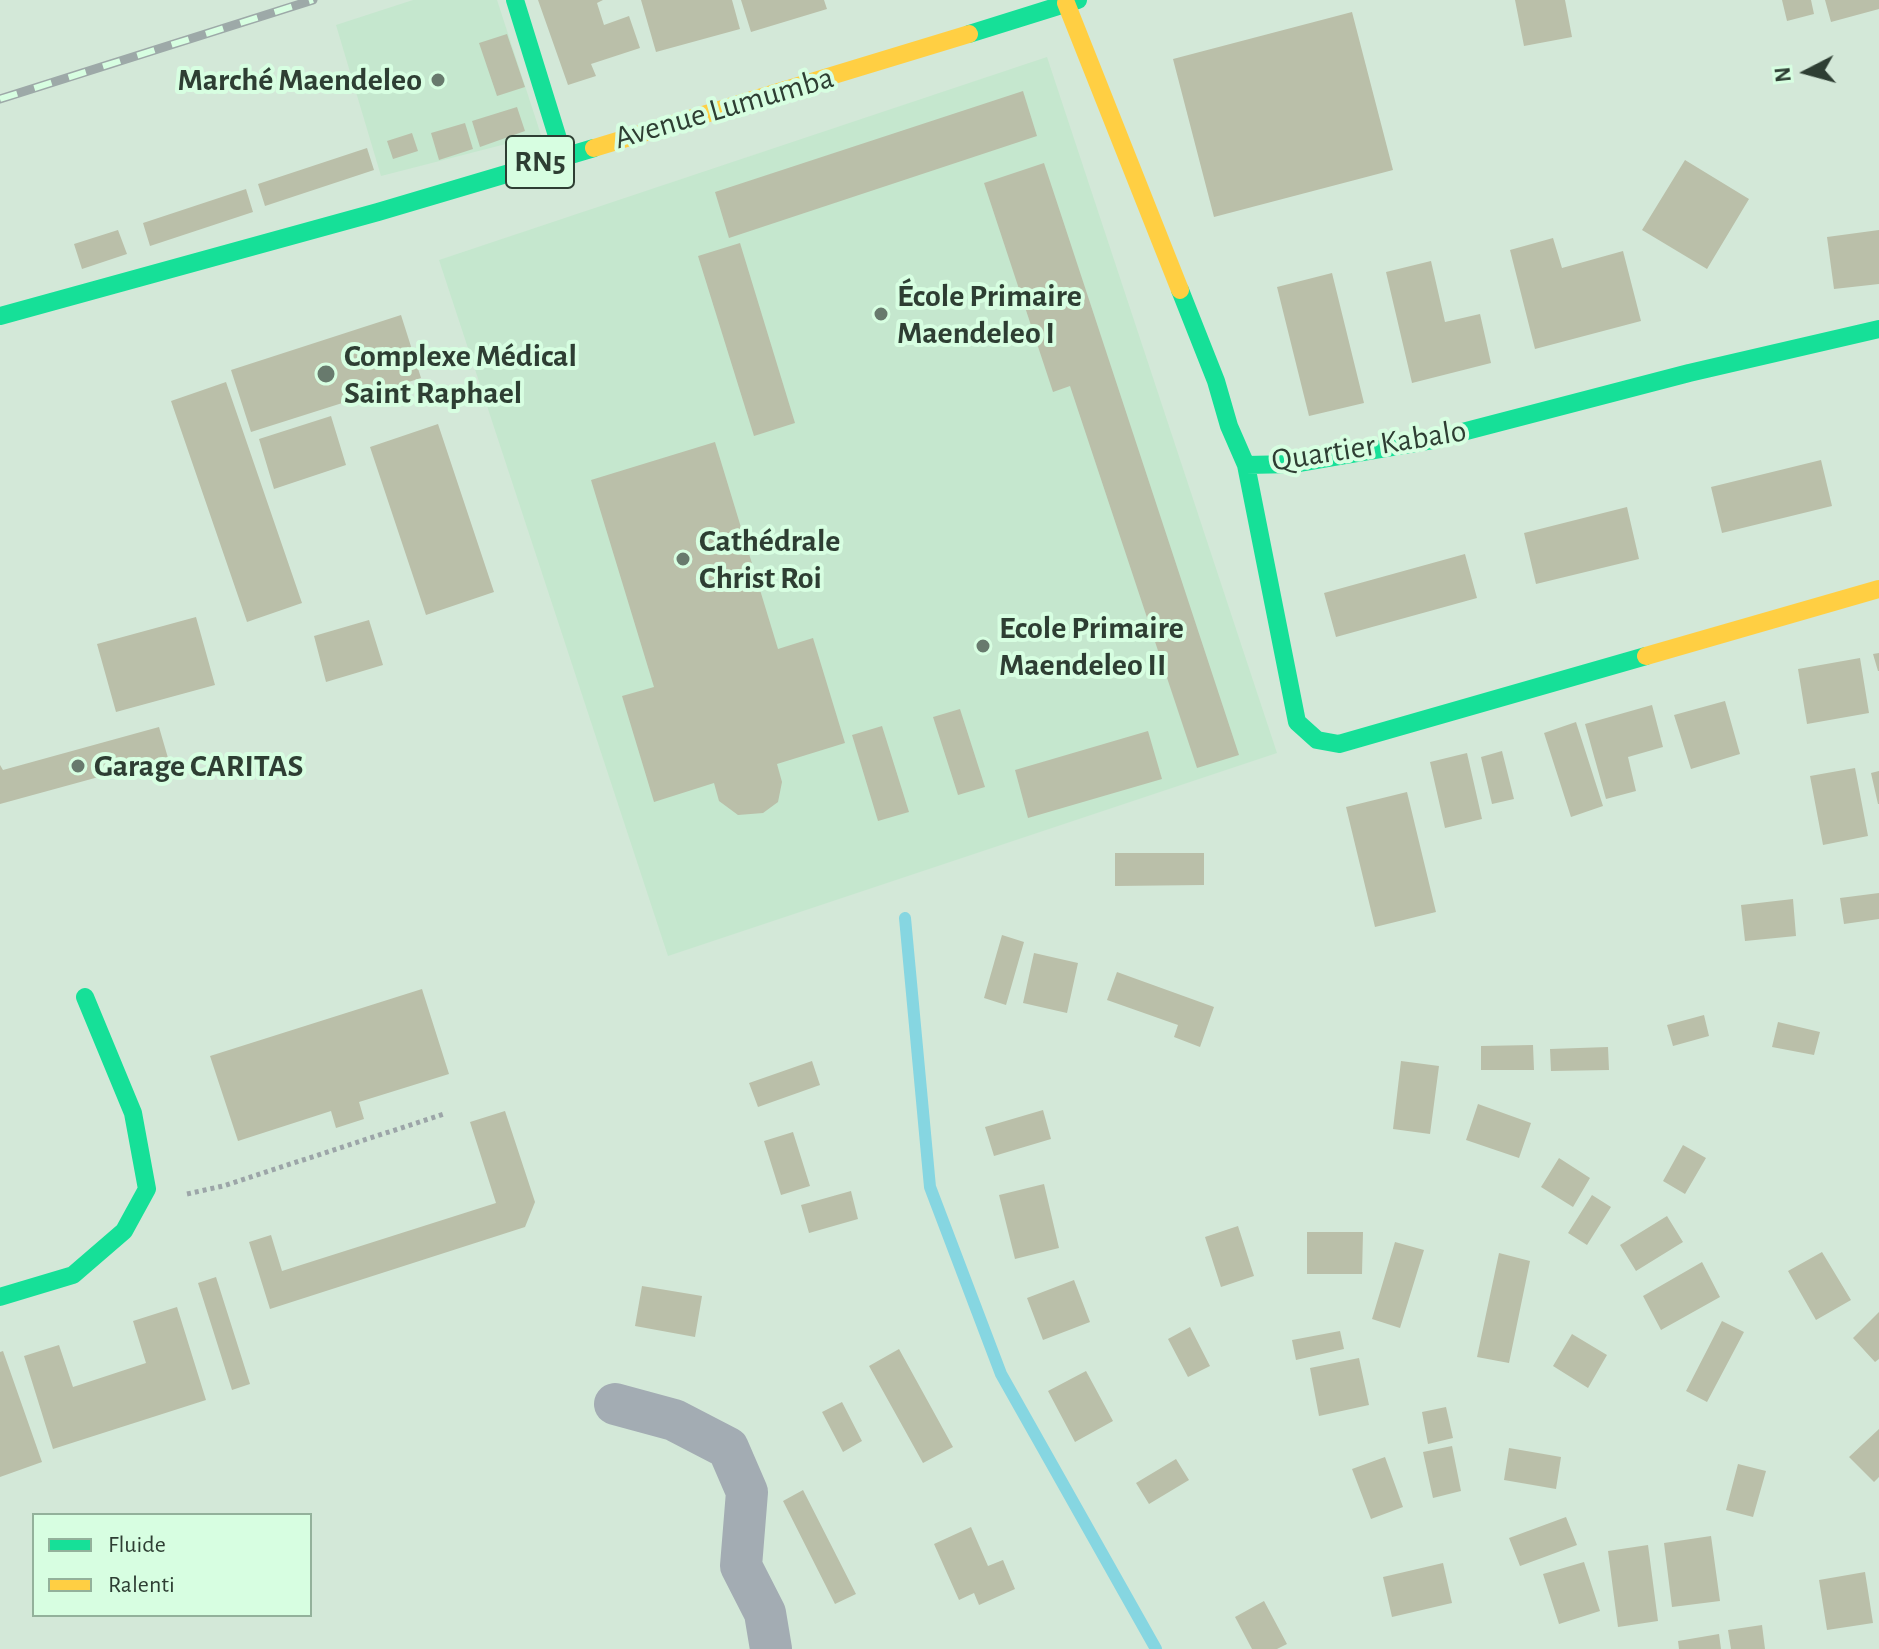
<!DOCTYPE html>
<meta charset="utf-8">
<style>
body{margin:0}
#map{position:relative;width:1879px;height:1649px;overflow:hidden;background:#d3e8d8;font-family:"Alegreya Sans",sans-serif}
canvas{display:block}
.legend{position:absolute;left:32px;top:1513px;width:280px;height:104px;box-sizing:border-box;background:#d7fee1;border:2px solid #93b19b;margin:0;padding:10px 14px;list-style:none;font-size:24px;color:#2e3e33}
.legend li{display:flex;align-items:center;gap:16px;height:40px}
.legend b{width:40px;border:2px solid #93b19b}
.north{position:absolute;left:1767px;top:32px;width:80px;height:80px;-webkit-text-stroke:6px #d7fee1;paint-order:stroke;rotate:264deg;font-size:22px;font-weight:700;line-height:32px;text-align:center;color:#2e3e33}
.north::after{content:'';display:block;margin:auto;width:28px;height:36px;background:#2e3e33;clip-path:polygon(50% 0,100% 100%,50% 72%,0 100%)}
</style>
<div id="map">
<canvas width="1879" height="1649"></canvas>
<ul class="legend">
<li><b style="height:10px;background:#16e098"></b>Fluide</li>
<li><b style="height:10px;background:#ffcf43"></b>Ralenti</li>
</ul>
<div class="north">N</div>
</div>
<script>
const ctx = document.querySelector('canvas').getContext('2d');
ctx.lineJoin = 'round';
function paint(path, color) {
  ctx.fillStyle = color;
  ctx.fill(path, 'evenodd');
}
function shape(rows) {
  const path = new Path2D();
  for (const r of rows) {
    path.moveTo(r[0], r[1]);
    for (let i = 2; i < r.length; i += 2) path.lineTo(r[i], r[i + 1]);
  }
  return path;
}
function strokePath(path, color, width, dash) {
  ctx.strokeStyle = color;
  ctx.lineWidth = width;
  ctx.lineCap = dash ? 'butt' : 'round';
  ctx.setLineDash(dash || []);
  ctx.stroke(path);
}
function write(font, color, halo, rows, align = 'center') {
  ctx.font = font + ' "Alegreya Sans",sans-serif';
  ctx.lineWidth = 8;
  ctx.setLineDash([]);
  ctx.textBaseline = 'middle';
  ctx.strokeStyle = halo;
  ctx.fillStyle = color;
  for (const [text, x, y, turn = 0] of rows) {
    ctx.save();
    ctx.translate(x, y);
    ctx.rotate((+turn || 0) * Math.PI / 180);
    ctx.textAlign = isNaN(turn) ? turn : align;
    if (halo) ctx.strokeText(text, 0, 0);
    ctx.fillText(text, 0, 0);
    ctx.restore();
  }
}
paint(shape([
 [413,0,497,0,541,135,381,176,336,25],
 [1047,57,1277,753,668,956,439,260]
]), '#c5e7ce');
strokePath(shape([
 [905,918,930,1187,1001,1374,1156,1649]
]), '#86d6e1', 12);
paint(shape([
 [538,0,603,0,597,3,604,25,629,16,640,48,591,64,596,76,568,85],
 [641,0,732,0,740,29,656,52],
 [741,0,824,0,827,9,751,32],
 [1515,0,1565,0,1572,37,1524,46],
 [1782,0,1811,0,1814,14,1787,21],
 [1825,0,1879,0,1879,9,1831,22],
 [1352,12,1393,170,1214,217,1173,59],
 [507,34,525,87,497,96,479,43],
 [1023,91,1037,136,729,238,715,192],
 [517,107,525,131,480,147,472,121],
 [465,123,473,149,439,160,431,133],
 [412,133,418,151,393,159,387,141],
 [367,148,374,170,265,206,258,184],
 [1685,160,1749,199,1707,269,1642,230],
 [1044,163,1239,755,1197,768,1070,386,1053,392,984,183],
 [246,189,253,212,150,246,143,223],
 [118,230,127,254,82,269,74,244],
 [1879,230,1879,284,1834,289,1827,237],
 [1553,238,1562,268,1623,251,1641,321,1535,349,1510,250],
 [740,243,795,423,754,436,698,256],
 [1431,261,1445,322,1480,314,1491,363,1412,383,1386,272],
 [1332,273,1364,403,1309,416,1277,287],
 [401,315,421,378,251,432,231,370],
 [226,382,302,603,247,622,171,401],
 [331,416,346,465,274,489,259,439],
 [438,424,494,592,426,615,370,447],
 [715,442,778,649,813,638,845,743,777,764,782,782,778,802,763,813,738,815,719,801,714,783,654,802,622,696,654,687,591,480],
 [1821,460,1832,506,1722,533,1711,487],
 [1627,507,1639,559,1536,584,1524,533],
 [1465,554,1477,598,1336,637,1324,593],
 [196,617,215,685,116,712,97,644],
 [369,620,383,665,326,682,314,636],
 [1879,653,1879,671,1878,671,1873,654],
 [1860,658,1869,713,1807,724,1798,669],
 [1725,701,1740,754,1691,769,1674,715],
 [1652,705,1663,747,1628,757,1636,791,1606,799,1585,724],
 [960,709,985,787,958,795,933,717],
 [1576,722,1603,806,1571,817,1544,733],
 [882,726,909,812,878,821,852,735],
 [159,727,168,758,0,804,0,765,3,770],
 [1148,731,1162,779,1028,818,1015,770],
 [1502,751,1514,799,1492,804,1481,757],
 [1467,753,1482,819,1445,828,1430,762],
 [1855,768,1868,836,1823,845,1810,776],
 [1879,771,1879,804,1878,804,1871,773],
 [1407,792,1436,912,1375,927,1346,807],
 [1115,853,1204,853,1204,885,1115,886],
 [1879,893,1879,919,1844,924,1840,898],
 [1793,899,1796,936,1745,941,1741,905],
 [1002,935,1024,942,1006,1005,984,998],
 [1034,953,1078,963,1067,1013,1023,1003],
 [1117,972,1214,1007,1200,1047,1174,1037,1178,1025,1107,1000],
 [422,989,449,1074,359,1102,364,1119,336,1128,331,1111,238,1141,210,1056],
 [1704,1015,1709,1036,1673,1046,1667,1025],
 [1778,1022,1820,1032,1814,1055,1772,1047],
 [1533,1045,1534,1070,1481,1070,1481,1046],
 [1608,1047,1609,1070,1551,1071,1550,1049],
 [812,1061,820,1085,758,1107,749,1083],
 [1401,1061,1439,1066,1430,1134,1393,1129],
 [1478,1104,1531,1123,1519,1158,1466,1140],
 [1043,1110,1051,1139,994,1156,985,1127],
 [505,1111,535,1202,525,1227,270,1309,249,1242,271,1235,282,1271,496,1203,470,1122],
 [793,1132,810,1186,781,1195,764,1141],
 [1683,1145,1706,1158,1685,1194,1663,1181],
 [1559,1158,1590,1178,1573,1207,1541,1187],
 [1044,1184,1059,1248,1015,1259,999,1195],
 [851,1191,858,1219,809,1233,801,1205],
 [1592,1195,1611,1207,1587,1245,1568,1233],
 [1667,1216,1683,1242,1636,1271,1620,1245],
 [1238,1226,1254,1276,1221,1287,1205,1237],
 [1307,1232,1363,1232,1362,1274,1307,1274],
 [1395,1242,1424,1250,1400,1328,1372,1319],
 [1822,1252,1851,1300,1816,1320,1788,1271],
 [1499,1253,1530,1261,1509,1363,1477,1357],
 [1702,1262,1720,1297,1661,1330,1643,1296],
 [216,1277,250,1384,232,1390,198,1283],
 [1074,1280,1090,1322,1043,1340,1027,1298],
 [642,1286,702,1296,695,1337,635,1326],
 [177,1307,206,1400,53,1449,24,1356,59,1345,73,1387,146,1363,133,1321],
 [1879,1312,1879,1359,1875,1362,1853,1338],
 [1722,1321,1744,1332,1707,1402,1686,1391],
 [1190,1327,1210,1366,1188,1377,1168,1339],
 [1340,1331,1344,1349,1296,1360,1292,1340],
 [1572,1334,1607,1355,1588,1388,1553,1366],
 [899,1349,953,1447,923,1463,869,1366],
 [3,1351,42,1462,0,1477,0,1352],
 [1359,1358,1369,1405,1319,1416,1310,1368],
 [1086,1371,1113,1421,1075,1442,1048,1391],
 [842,1402,862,1441,843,1452,822,1412],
 [1446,1407,1453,1438,1428,1444,1422,1412],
 [1879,1429,1879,1477,1874,1482,1849,1457],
 [1452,1446,1461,1491,1433,1498,1423,1452],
 [1509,1448,1561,1457,1556,1489,1504,1480],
 [1385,1457,1403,1507,1371,1519,1352,1469],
 [1176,1459,1189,1480,1149,1504,1136,1483],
 [1738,1464,1766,1471,1753,1517,1726,1510],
 [803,1490,856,1594,835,1604,783,1501],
 [1566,1517,1577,1545,1520,1566,1509,1538],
 [971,1527,988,1566,1003,1560,1015,1589,979,1605,974,1593,959,1600,934,1544],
 [1711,1536,1720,1601,1672,1607,1664,1543],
 [1648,1545,1658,1621,1618,1627,1608,1551],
 [1584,1562,1600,1611,1559,1624,1543,1574],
 [1443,1563,1452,1603,1392,1617,1383,1577],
 [1865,1572,1873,1623,1827,1630,1819,1580],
 [1264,1601,1287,1644,1277,1649,1252,1649,1235,1617],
 [1762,1625,1765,1649,1731,1649,1728,1630],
 [1719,1634,1721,1649,1679,1649,1678,1641]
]), '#babfa9');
strokePath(shape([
 [187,1194,223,1186,444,1114]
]), '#9ca5a8', 5, [4, 4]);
strokePath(shape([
 [615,1404,674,1420,728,1448,747,1492,741,1566,765,1613,771,1649]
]), '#a3acb3', 42);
strokePath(shape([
 [515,0,563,155],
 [969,34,1078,0],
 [1180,290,1216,381,1229,426,1246,465,1294,464,1428,441,1689,373,1879,329],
 [0,316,378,212,594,148],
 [1246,465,1297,722,1317,740,1339,744,1646,656],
 [0,1297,73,1275,124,1231,147,1189,133,1113,85,997]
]), '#16e098', 18);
strokePath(shape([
 [1066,3,1180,290],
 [594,148,969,34],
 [1646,656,1879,589]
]), '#ffcf43', 18);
const rail = shape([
 [0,99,313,0]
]);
strokePath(rail, '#9da9a8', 9);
strokePath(rail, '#d7fee1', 6, [18]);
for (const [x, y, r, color] of [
 [438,80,8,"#687a6d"],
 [881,314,8,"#687a6d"],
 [326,374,10,"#687a6d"],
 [683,559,8,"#687a6d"],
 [983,646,8,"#687a6d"],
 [78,766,8,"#687a6d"]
]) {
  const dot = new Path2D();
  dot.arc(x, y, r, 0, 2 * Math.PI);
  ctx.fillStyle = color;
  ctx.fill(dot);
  strokePath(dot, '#d7fee1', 3);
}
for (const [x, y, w] of [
 [540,162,68]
]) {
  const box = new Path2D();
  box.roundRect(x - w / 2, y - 26, w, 52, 6);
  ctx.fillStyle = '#d7fee1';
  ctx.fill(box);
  strokePath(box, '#2e3e33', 2);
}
write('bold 30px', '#2e3e33', null, [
 ["RN5",540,162]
]);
write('bold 32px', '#2e3e33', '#d7fee1', [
 ["Marché Maendeleo",422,80,"right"],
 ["École Primaire",897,296],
 ["Maendeleo I",897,333],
 ["Complexe Médical",344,356],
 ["Saint Raphael",344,393],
 ["Cathédrale",699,541],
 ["Christ Roi",699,578],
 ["Ecole Primaire",999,628],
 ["Maendeleo II",999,665],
 ["Garage CARITAS",94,766]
], 'left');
write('32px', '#2e3e33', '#d7fee1', [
 ["Avenue Lumumba",724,108,-16],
 ["Quartier Kabalo",1369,446,-9]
]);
</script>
